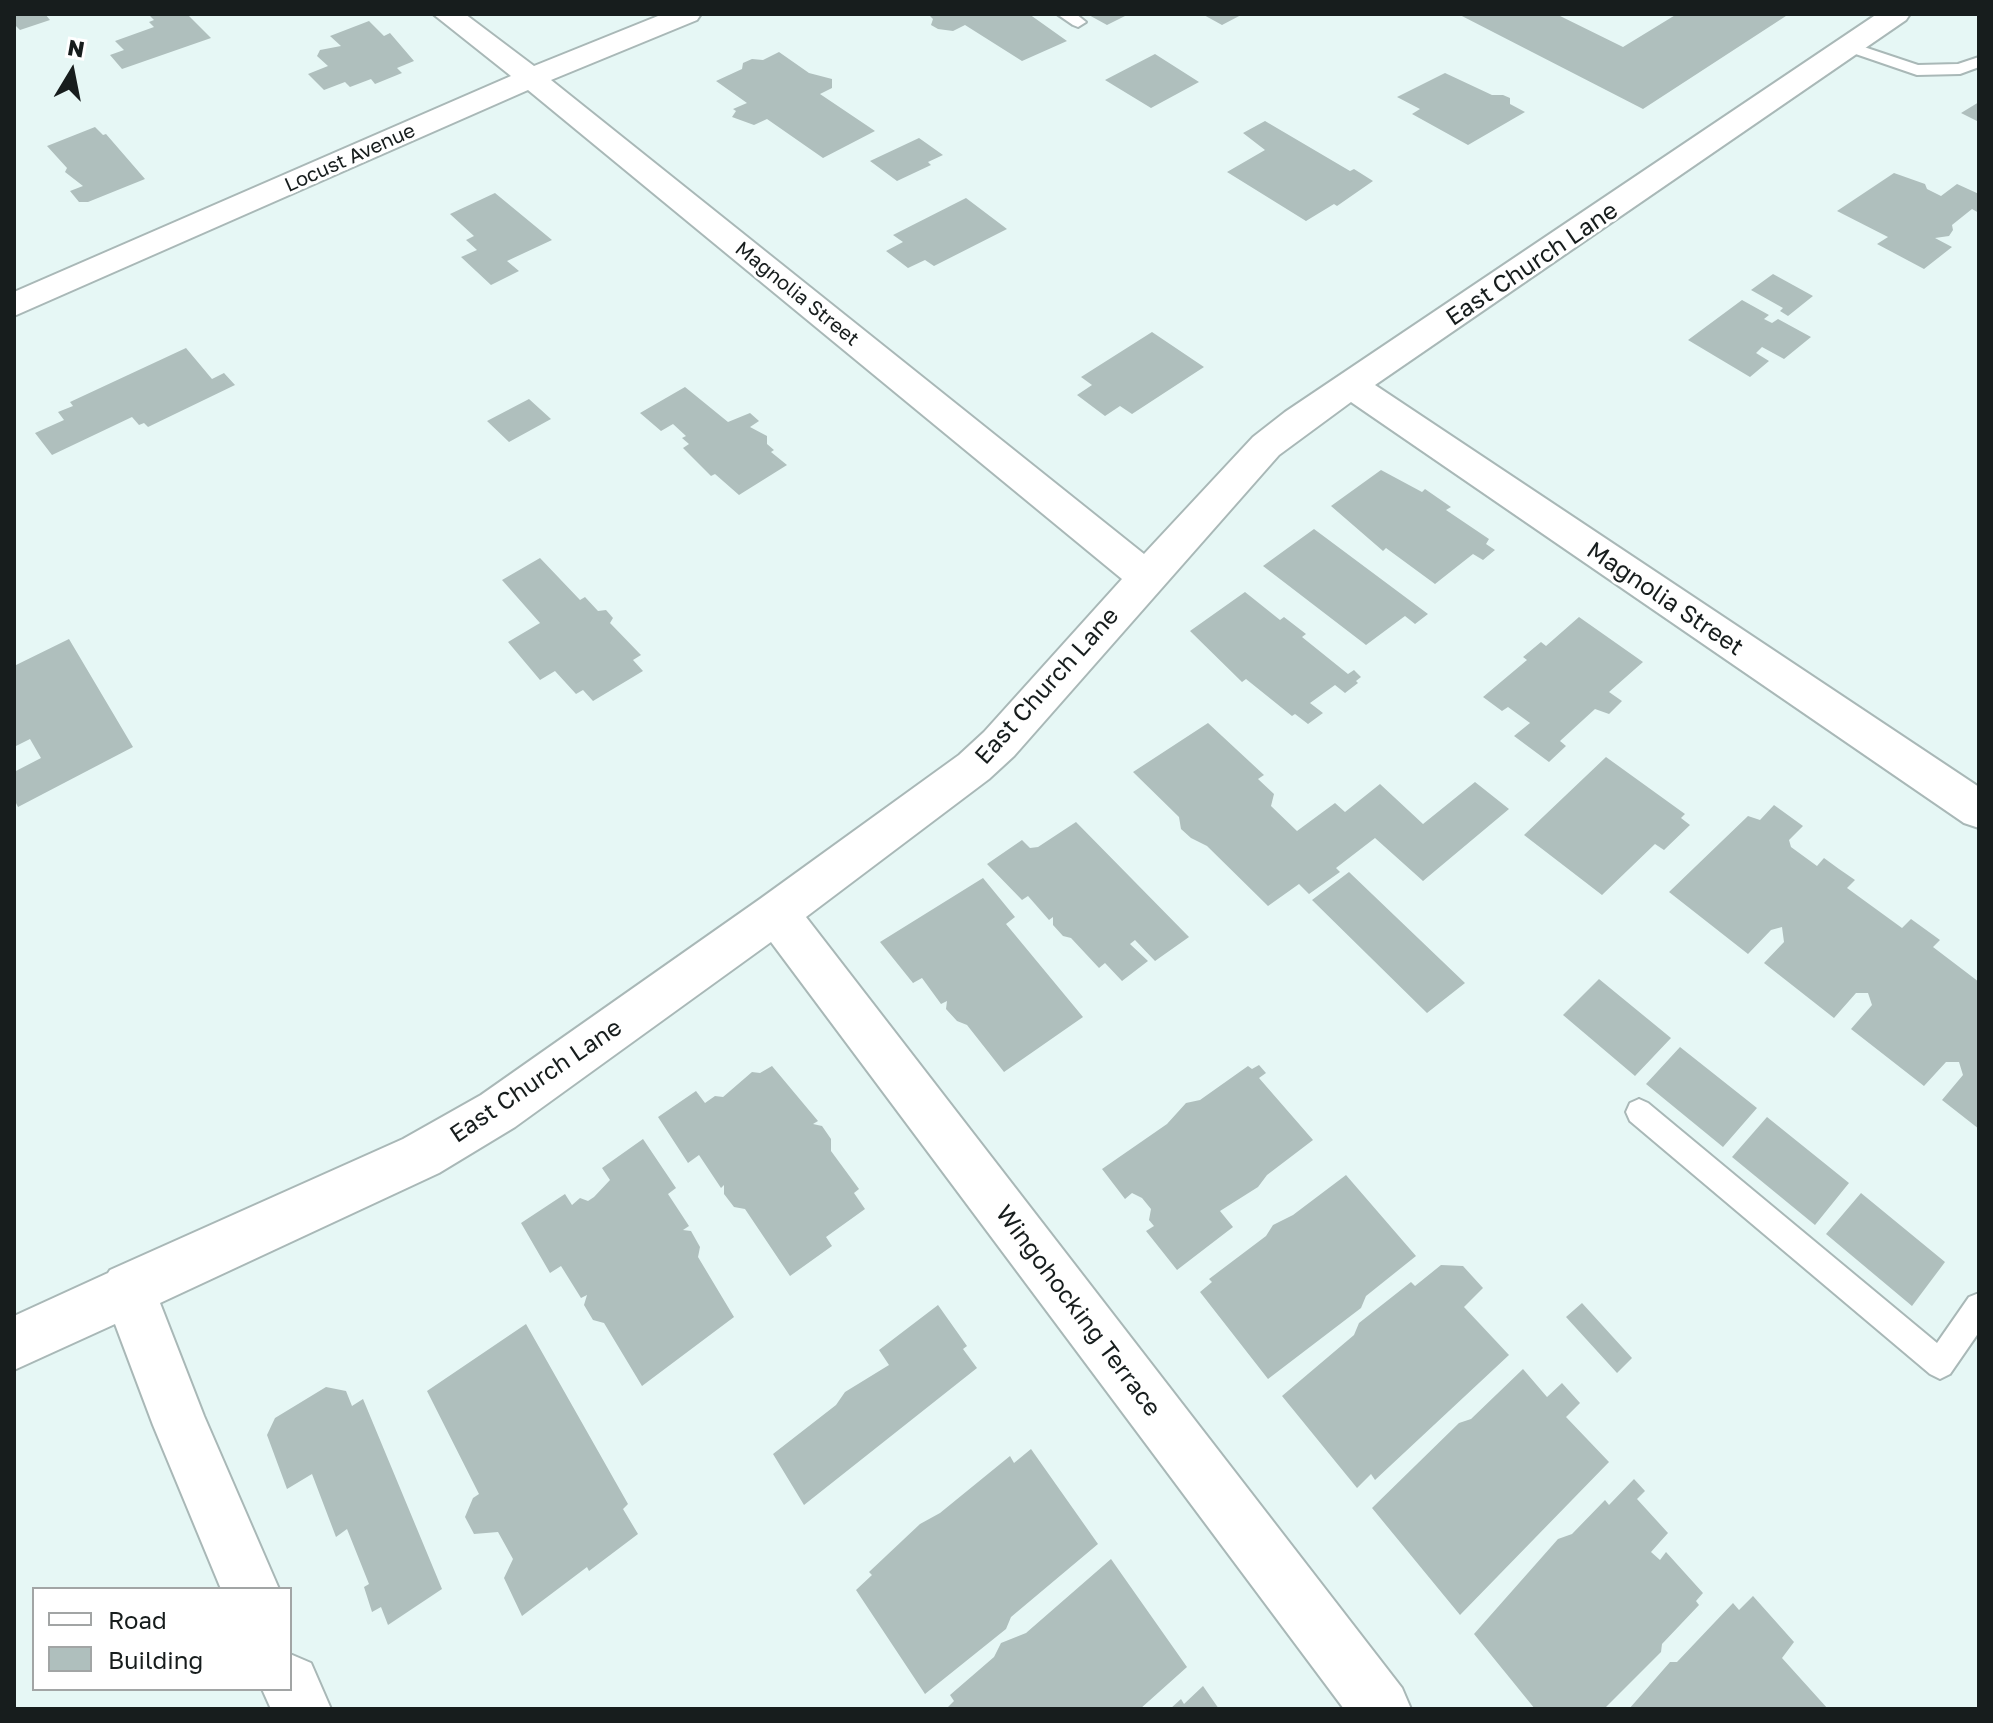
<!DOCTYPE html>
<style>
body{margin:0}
#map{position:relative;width:1993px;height:1723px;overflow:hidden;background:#e6f7f5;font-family:"Golos Text",sans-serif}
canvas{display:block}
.frame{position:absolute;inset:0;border:16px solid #171d1d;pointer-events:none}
.legend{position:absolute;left:32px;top:1587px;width:260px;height:104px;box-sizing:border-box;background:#fff;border:2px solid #a2a5a5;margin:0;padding:10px 14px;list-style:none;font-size:24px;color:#171d1d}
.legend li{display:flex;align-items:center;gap:16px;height:40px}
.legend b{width:40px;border:2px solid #a2a5a5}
.north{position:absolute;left:32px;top:32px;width:80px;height:80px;-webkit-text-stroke:6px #fff;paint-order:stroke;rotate:10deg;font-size:22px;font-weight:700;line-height:32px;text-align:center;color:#171d1d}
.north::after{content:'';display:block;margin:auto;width:28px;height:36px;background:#171d1d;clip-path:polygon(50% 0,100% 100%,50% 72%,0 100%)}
</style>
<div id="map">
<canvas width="1993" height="1723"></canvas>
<div class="frame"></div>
<ul class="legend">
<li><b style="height:10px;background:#fff"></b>Road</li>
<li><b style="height:22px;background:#afbfbd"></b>Building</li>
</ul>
<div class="north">N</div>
</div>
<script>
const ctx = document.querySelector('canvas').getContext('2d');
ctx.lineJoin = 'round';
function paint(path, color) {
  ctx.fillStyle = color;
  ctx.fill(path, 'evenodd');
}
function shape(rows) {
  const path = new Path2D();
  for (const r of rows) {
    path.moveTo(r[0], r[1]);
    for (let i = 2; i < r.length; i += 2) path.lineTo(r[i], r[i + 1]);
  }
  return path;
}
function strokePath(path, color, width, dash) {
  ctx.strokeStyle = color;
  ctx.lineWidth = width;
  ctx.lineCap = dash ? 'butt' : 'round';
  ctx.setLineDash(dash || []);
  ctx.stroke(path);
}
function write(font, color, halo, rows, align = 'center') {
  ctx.font = font + ' "Golos Text",sans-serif';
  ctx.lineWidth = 6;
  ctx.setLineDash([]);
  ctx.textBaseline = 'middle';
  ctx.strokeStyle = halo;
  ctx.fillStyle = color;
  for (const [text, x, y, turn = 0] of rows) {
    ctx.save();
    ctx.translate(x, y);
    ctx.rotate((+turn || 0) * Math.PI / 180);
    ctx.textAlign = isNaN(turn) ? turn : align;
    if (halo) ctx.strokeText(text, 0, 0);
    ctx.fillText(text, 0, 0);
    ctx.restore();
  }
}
paint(shape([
 [14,14,45,14,50,20,20,30,14,24],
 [154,14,187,14,211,38,122,69,110,55,124,50,115,41,154,27,149,22,154,20,150,16],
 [928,14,1029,14,1067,41,1022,61,965,25,953,31,938,29,931,25,933,19],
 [1087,14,1129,14,1107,25],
 [1202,14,1243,14,1222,25],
 [1458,14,1556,14,1623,47,1677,14,1789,14,1643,109],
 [369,21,384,36,390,33,414,61,397,68,402,73,375,84,371,79,350,87,345,82,324,90,308,74,328,66,317,56,320,50,341,46,330,36],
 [779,52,809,73,832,79,832,88,820,94,875,131,823,158,767,119,754,125,732,117,736,111,733,109,747,103,716,81,742,69,743,63,752,59,763,60],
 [1155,54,1199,82,1151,108,1105,80],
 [1445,73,1492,95,1503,95,1510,98,1510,104,1525,112,1468,145,1412,114,1420,109,1397,97],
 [1979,102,1979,122,1961,113],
 [1265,121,1350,171,1354,169,1373,181,1337,206,1334,204,1306,221,1227,172,1265,150,1243,133],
 [95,127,103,135,106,134,145,179,88,202,79,202,70,191,83,186,65,172,67,168,47,146],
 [919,138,943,155,928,162,931,165,897,181,870,161],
 [1894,173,1925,184,1927,189,1941,196,1957,184,1979,194,1979,213,1972,209,1952,225,1953,230,1949,236,1935,238,1952,247,1924,269,1877,244,1888,237,1837,211],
 [495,193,552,240,507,261,519,271,491,285,461,257,477,250,466,240,474,236,450,214],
 [966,198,1007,229,934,266,925,260,908,268,886,251,903,242,893,235],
 [1773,274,1813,296,1788,316,1780,311,1783,308,1751,290],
 [1742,300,1769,315,1764,319,1772,323,1778,319,1811,337,1784,359,1762,347,1756,353,1769,361,1750,377,1688,340],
 [1152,332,1204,367,1132,414,1120,406,1105,416,1077,395,1092,385,1081,377],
 [186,348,212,379,224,373,235,385,148,427,144,423,139,425,132,417,52,455,35,433,64,420,58,412,73,406,70,402],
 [685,387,728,422,750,413,759,421,750,427,767,436,767,444,774,450,771,452,787,465,739,495,715,474,711,476,683,448,689,444,682,438,686,436,673,424,661,431,640,413],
 [529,399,551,419,509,442,487,421],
 [1381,470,1422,492,1425,489,1451,507,1446,510,1489,539,1486,544,1495,550,1483,560,1473,554,1435,584,1386,548,1383,551,1331,506],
 [1314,529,1428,614,1415,624,1405,616,1366,645,1263,566],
 [540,558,580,600,585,597,598,611,606,610,613,618,610,623,641,655,633,660,643,671,593,701,583,690,576,694,555,671,540,680,508,642,540,623,502,580],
 [1245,592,1280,620,1284,617,1306,634,1302,637,1348,674,1354,670,1361,677,1356,681,1358,683,1345,693,1335,685,1310,703,1323,713,1308,724,1295,714,1292,716,1246,679,1242,682,1190,631],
 [1579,617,1643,662,1609,692,1622,701,1609,714,1595,709,1560,741,1566,746,1549,762,1514,736,1530,723,1508,707,1502,711,1483,697,1527,660,1523,657,1541,642,1546,646],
 [69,639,133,747,18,807,14,799,14,772,41,758,30,739,16,746,14,743,14,666],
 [1208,723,1264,775,1258,779,1274,794,1271,806,1297,831,1335,803,1345,812,1380,784,1423,824,1475,782,1509,809,1423,881,1375,838,1336,868,1340,872,1309,894,1299,884,1268,906,1207,846,1191,838,1181,829,1179,817,1133,772],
 [1606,757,1685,814,1681,818,1690,825,1664,850,1655,844,1602,895,1524,835],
 [1774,805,1803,826,1789,840,1791,847,1817,866,1824,858,1839,869,1855,880,1847,888,1902,928,1911,919,1940,940,1933,947,1979,982,1979,1129,1942,1100,1963,1075,1959,1062,1946,1062,1924,1086,1851,1029,1872,1005,1868,993,1856,993,1834,1018,1764,963,1784,942,1782,927,1771,930,1748,954,1669,892,1748,816,1760,820],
 [1076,822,1189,937,1155,961,1135,940,1130,944,1148,961,1122,981,1105,963,1099,968,1071,938,1063,936,1053,925,1053,917,1049,920,1028,896,1022,900,987,864,1022,840,1030,848,1038,847],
 [1349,872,1465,983,1427,1013,1312,900],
 [983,878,1015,917,1006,924,1083,1017,1004,1072,967,1025,957,1021,946,1009,947,1001,941,1004,922,978,913,983,880,942],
 [1599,979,1671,1038,1635,1076,1563,1015],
 [1680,1047,1757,1108,1723,1147,1646,1084],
 [1259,1065,1266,1073,1259,1078,1313,1140,1267,1175,1258,1187,1220,1211,1233,1227,1177,1270,1146,1231,1154,1226,1149,1220,1151,1209,1142,1198,1132,1193,1125,1199,1102,1169,1167,1124,1186,1103,1200,1100,1248,1066,1252,1069],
 [772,1066,818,1121,813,1124,822,1126,831,1139,831,1151,859,1189,854,1193,865,1209,826,1237,832,1246,790,1276,745,1209,734,1207,724,1194,724,1185,721,1188,699,1155,688,1163,658,1117,696,1091,705,1103,715,1096,723,1097,752,1072,760,1073],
 [1767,1117,1849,1183,1815,1225,1732,1157],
 [643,1139,676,1188,668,1194,689,1226,683,1230,691,1231,700,1247,698,1257,734,1317,642,1386,604,1323,593,1320,584,1305,587,1295,581,1298,561,1266,550,1273,521,1223,565,1194,572,1205,580,1198,588,1201,594,1197,610,1180,602,1168],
 [1346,1175,1416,1256,1366,1296,1361,1308,1268,1379,1200,1292,1212,1282,1209,1279,1266,1236,1273,1225,1293,1215],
 [1861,1193,1945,1262,1912,1306,1826,1234],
 [1441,1265,1463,1266,1483,1288,1464,1307,1509,1355,1375,1480,1371,1474,1357,1488,1282,1396,1354,1335,1359,1323,1411,1282,1415,1286],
 [1582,1303,1632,1358,1617,1373,1566,1317],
 [938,1305,967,1346,963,1349,977,1368,804,1505,773,1454,836,1405,845,1392,889,1365,879,1350],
 [526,1324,628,1504,623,1509,638,1534,589,1571,587,1567,522,1616,504,1578,513,1559,498,1532,474,1534,465,1517,473,1498,479,1494,427,1391],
 [1523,1369,1547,1397,1562,1383,1580,1403,1566,1417,1609,1462,1460,1615,1372,1508,1459,1423,1471,1419],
 [326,1387,346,1391,352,1406,363,1399,442,1589,388,1625,381,1607,372,1612,364,1587,369,1584,347,1529,336,1537,312,1474,287,1489,267,1435,275,1418],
 [1031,1449,1098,1544,1011,1617,1006,1629,925,1694,856,1590,872,1575,869,1572,920,1524,940,1513,1010,1456,1014,1463],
 [1634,1479,1645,1491,1637,1499,1668,1533,1651,1552,1660,1560,1666,1552,1703,1593,1696,1601,1699,1605,1662,1644,1661,1652,1604,1709,1535,1709,1474,1634,1558,1539,1572,1534,1605,1500,1609,1505],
 [1111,1559,1187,1667,1140,1709,946,1709,954,1701,950,1695,994,1657,1001,1643,1026,1633],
 [1753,1596,1794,1642,1782,1658,1828,1709,1629,1709,1670,1662,1677,1662,1733,1603,1739,1610],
 [1203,1686,1219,1709,1170,1709,1181,1699,1184,1704]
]), '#afbfbd');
const service = shape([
 [1057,14,1076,14,1086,22,1078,27,1073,25,1057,14],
 [1849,42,1918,65,1958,64,1979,57,1979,67,1960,74,1917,75,1844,50,1844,44,1849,42],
 [1639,1099,1648,1103,1937,1343,1969,1297,1979,1293,1979,1332,1950,1374,1940,1379,1930,1374,1630,1121,1626,1112,1630,1103,1639,1099]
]);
const minor = shape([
 [433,14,465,14,534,66,663,14,701,14,697,20,551,80,1144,554,1253,437,1285,412,1877,14,1910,14,1906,20,1375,385,1979,787,1979,828,1964,823,1351,402,1279,455,1014,756,989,779,806,917,1402,1688,1411,1709,1344,1709,771,942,515,1127,439,1173,160,1303,204,1416,279,1589,221,1589,153,1425,115,1324,14,1370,14,1316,108,1273,110,1270,403,1139,481,1095,760,899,959,755,984,732,1122,579,528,90,14,316,14,292,511,76,433,14],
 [290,1654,311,1663,331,1709,271,1709,262,1689,290,1689,290,1654]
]);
strokePath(service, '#a9b8b7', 4);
strokePath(minor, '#a9b8b7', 4);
paint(service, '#fff');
paint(minor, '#fff');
write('20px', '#171d1d', '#fff', [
 ["Locust Avenue",350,158,-24],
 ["Magnolia Street",797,294,39]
]);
write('24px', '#171d1d', '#fff', [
 ["East Church Lane",1532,264,-34],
 ["Magnolia Street",1665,599,34],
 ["East Church Lane",1047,686,-48],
 ["East Church Lane",536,1081,-34],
 ["Wingohocking Terrace",1078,1311,53]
]);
</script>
